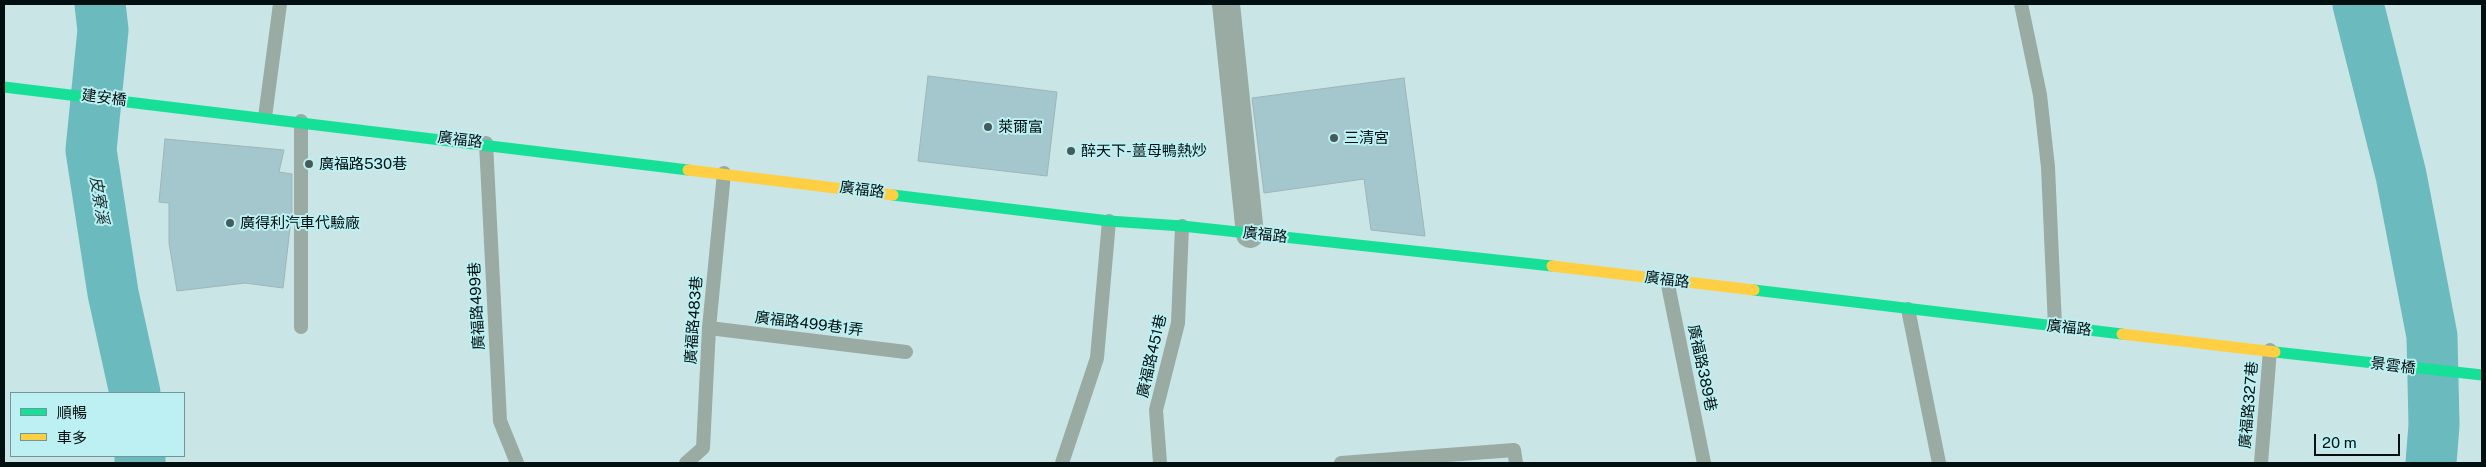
<!DOCTYPE html>
<meta charset="utf-8">
<style>
body{margin:0}
#map{position:relative;width:2486px;height:467px;overflow:hidden;background:#c9e5e5;font-family:"Public Sans","Noto Sans TC",sans-serif}
canvas{display:block}
.frame{position:absolute;inset:0;border:5px solid #000f10;pointer-events:none}
.legend{position:absolute;left:10px;top:392px;width:175px;height:65px;box-sizing:border-box;background:#bcf0f2;border:1px solid #719698;margin:0;padding:6px 9px;list-style:none;font-size:15px;color:#000f10}
.legend li{display:flex;align-items:center;gap:10px;height:25px}
.legend b{width:25px;border:1px solid #719698}
.scale{position:absolute;left:2314px;top:434px;width:86px;height:22px;box-sizing:border-box;border:2px solid #000f10;border-top:0;padding-left:6px;font-size:15px;line-height:18px;white-space:nowrap;color:#000f10;-webkit-text-stroke:4px #bcf0f2;paint-order:stroke}
</style>
<div id="map">
<canvas width="2486" height="467"></canvas>
<div class="frame"></div>
<ul class="legend">
<li><b style="height:6px;background:#16e098"></b>順暢</li>
<li><b style="height:6px;background:#ffcf43"></b>車多</li>
</ul>
<div class="scale">20 m</div>
</div>
<script>
const ctx = document.querySelector('canvas').getContext('2d');
ctx.lineJoin = 'round';
function shape(rows) {
  const path = new Path2D();
  for (const r of rows) {
    path.moveTo(r[0], r[1]);
    for (let i = 2; i < r.length; i += 2) path.lineTo(r[i], r[i + 1]);
  }
  return path;
}
function strokePath(path, color, width, dash) {
  ctx.strokeStyle = color;
  ctx.lineWidth = width;
  ctx.lineCap = dash ? 'butt' : 'round';
  ctx.setLineDash(dash || []);
  ctx.stroke(path);
}
function paint(path, color) {
  ctx.fillStyle = color;
  ctx.fill(path, 'evenodd');
}
function write(font, color, halo, rows, align = 'center') {
  ctx.font = font + ' "Public Sans","Noto Sans TC",sans-serif';
  ctx.lineWidth = 4;
  ctx.setLineDash([]);
  ctx.textBaseline = 'middle';
  ctx.strokeStyle = halo;
  ctx.fillStyle = color;
  for (const [text, x, y, turn = 0] of rows) {
    ctx.save();
    ctx.translate(x, y);
    ctx.rotate((+turn || 0) * Math.PI / 180);
    ctx.textAlign = isNaN(turn) ? turn : align;
    if (halo) ctx.strokeText(text, 0, 0);
    ctx.fillText(text, 0, 0);
    ctx.restore();
  }
}
strokePath(shape([
 [100,4,103,30,91,150,113,293,135,393],
 [2358,4,2401,175,2432,336,2434,425,2431,463],
 [140,456,140,463]
]), '#6bbabe', 51);
const building = shape([
 [928,76,1057,92,1047,176,918,161,928,76],
 [1404,78,1425,236,1371,230,1364,179,1264,193,1252,98,1404,78],
 [165,139,284,150,279,172,292,174,292,211,283,288,245,283,177,291,169,243,169,203,159,202,165,139]
]);
paint(building, '#a4c7ce');
strokePath(building, '#9fb4b7', 1);
strokePath(shape([
 [2021,4,2040,95,2048,167,2055,326],
 [265,117,280,4],
 [301,121,301,327],
 [486,143,500,421,517,463],
 [1667,280,1704,463],
 [1908,309,1939,463],
 [709,328,906,352],
 [686,463,703,448,709,328,724,173],
 [1062,463,1097,358,1109,221],
 [1160,463,1156,410,1178,323,1182,226],
 [1341,463,1514,450,1516,463],
 [2261,463,2270,350]
]), '#99aba2', 14);
strokePath(shape([
 [1226,4,1250,234]
]), '#99aba2', 28);
strokePath(shape([
 [4,87,688,170],
 [893,195,1109,221,1182,226,1552,266],
 [1754,290,2122,334],
 [2275,352,2482,375]
]), '#16e098', 11);
strokePath(shape([
 [688,170,893,195],
 [1552,266,1754,290],
 [2122,334,2275,352]
]), '#ffcf43', 11);
for (const [x, y, r, color] of [
 [988,127,5,"#465a5b"],
 [1334,138,5,"#465a5b"],
 [1071,151,5,"#465a5b"],
 [309,164,5,"#465a5b"],
 [230,223,5,"#465a5b"]
]) {
  const dot = new Path2D();
  dot.arc(x, y, r, 0, 2 * Math.PI);
  ctx.fillStyle = color;
  ctx.fill(dot);
  strokePath(dot, '#bcf0f2', 2);
}
write('15px', '#000f10', '#bcf0f2', [
 ["建安橋",104,98,7],
 ["廣福路",460,140,7],
 ["廣福路",862,190,7],
 ["廣福路",1265,235,6],
 ["廣福路",1667,280,7],
 ["廣福路499巷",477,306,-93],
 ["廣福路483巷",694,320,-86],
 ["廣福路499巷1弄",809,324,7],
 ["廣福路",2069,328,6],
 ["廣福路451巷",1152,356,-77],
 ["景雲橋",2393,366,7],
 ["廣福路389巷",1702,368,78],
 ["廣福路327巷",2249,405,-85]
]);
write('15px', '#000f10', '#bcf0f2', [
 ["萊爾富",998,127],
 ["三清宮",1344,138],
 ["醉天下-薑母鴨熱炒",1081,151],
 ["廣福路530巷",319,164],
 ["廣得利汽車代驗廠",240,223]
], 'left');
write('italic 16px', '#1b3233', '#bcf0f2', [
 ["皮寮溪",99,200,81]
]);
</script>
